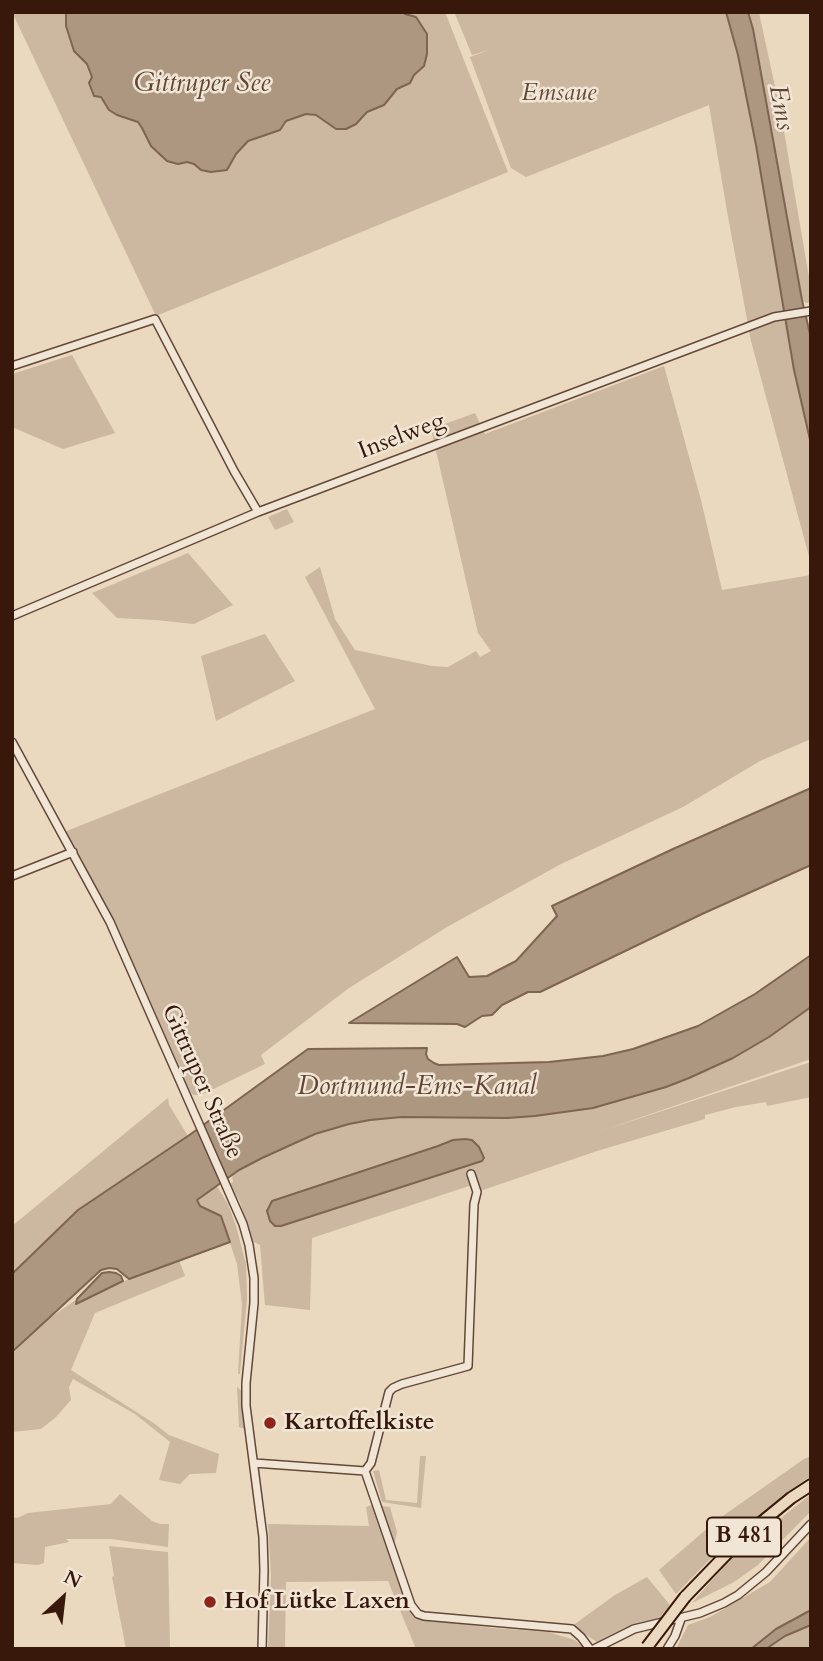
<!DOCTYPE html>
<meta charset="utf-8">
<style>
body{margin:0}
#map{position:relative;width:823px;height:1661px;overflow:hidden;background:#ead8bf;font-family:Cardo,serif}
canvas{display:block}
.frame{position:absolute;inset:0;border:14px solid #38180a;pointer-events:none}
.north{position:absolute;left:28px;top:1563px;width:70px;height:70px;-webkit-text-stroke:5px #f1e6d5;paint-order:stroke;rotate:27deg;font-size:19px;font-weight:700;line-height:28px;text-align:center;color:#38180a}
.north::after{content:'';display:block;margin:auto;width:24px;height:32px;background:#38180a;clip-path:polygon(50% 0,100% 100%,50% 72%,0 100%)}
</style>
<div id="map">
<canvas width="823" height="1661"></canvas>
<div class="frame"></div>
<div class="north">N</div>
</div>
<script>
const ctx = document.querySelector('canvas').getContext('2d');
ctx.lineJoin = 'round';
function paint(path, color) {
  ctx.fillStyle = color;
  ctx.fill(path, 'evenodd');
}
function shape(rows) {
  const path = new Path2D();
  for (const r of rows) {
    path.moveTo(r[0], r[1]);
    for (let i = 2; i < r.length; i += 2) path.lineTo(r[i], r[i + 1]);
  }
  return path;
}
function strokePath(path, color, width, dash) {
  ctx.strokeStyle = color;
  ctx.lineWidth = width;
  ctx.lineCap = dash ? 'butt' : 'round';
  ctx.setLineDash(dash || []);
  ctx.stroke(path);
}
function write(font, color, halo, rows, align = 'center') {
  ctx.font = font + ' Cardo,serif';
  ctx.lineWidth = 5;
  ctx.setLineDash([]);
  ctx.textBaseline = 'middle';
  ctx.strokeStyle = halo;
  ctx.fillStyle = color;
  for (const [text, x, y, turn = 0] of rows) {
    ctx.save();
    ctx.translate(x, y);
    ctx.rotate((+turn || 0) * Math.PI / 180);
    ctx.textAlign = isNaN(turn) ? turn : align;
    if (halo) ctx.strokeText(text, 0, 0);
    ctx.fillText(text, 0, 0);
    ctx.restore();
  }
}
paint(shape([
 [12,12,66,12,66,26,74,51,87,64,92,77,89,83,93,92,101,97,109,110,117,115,138,122,142,128,151,146,178,164,187,162,194,164,201,170,227,170,236,154,248,141,279,130,286,121,306,114,356,124,367,112,388,101,397,89,410,83,414,76,424,66,404,12,445,12,508,172,156,316],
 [452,12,737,12,811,409,811,564,751,341,727,211,709,105,526,177,511,168,470,57,489,50,472,55,455,14,453,14],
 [748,12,759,12,761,22,781,114,811,289,811,302,806,303,802,300,753,29],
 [72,355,115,433,63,449,12,427,12,374],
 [664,366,701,500,722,590,811,575,811,739,760,761,683,807,561,864,447,927,349,988,261,1055,265,1064,201,1095,193,1095,190,1091,115,922,64,832,375,709,305,577,320,567,335,619,355,650,432,666,448,667,476,651,480,657,491,651,478,633,431,429,475,413,485,434],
 [287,509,294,522,275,530,268,517],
 [188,553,233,605,194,624,156,620,117,618,92,593],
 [265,634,295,681,216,721,201,656],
 [811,1007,811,1059,598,1132,811,1062,811,1097,767,1106,766,1102,736,1107,705,1115,705,1119,597,1151,477,1192,469,1186,312,1238,310,1310,265,1305,260,1245,252,1241,240,1202,230,1184,233,1182,232,1174,251,1163,306,1138,349,1124,370,1120,418,1117,507,1118,535,1116,593,1108,689,1078,711,1069,733,1058,789,1024],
 [168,1098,169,1105,188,1136,78,1210,12,1274,12,1226],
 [216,1185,228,1204,236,1226,246,1264,247,1299,240,1374,238,1374,242,1304,237,1264,221,1216,198,1204,197,1200,199,1197],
 [179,1260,185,1276,95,1313,71,1370,155,1424,169,1435,219,1454,216,1473,190,1474,180,1484,159,1480,170,1442,135,1414,73,1379,69,1387,71,1400,56,1417,41,1429,12,1432,12,1354,44,1322,77,1299,76,1304,129,1279],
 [237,1387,242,1391,245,1429,239,1427],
 [420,1456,426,1456,421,1508,382,1502,373,1471,379,1470,386,1500,417,1503],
 [811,1456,811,1476,782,1496,721,1548,676,1594,659,1570,717,1520,804,1459],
 [120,1494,152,1521,160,1524,169,1524,168,1547,111,1539,66,1539,69,1542,45,1547,44,1563,38,1565,12,1563,12,1517,17,1518,28,1513,111,1504],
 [811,1494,811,1511,758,1565,734,1582,692,1603,730,1559],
 [372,1505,407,1604,419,1618,493,1628,548,1632,575,1640,584,1648,416,1649,388,1581,286,1582,285,1649,268,1649,271,1576,268,1524,369,1526,366,1507],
 [382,1506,390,1507,397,1532,395,1542,392,1541],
 [811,1537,811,1610,792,1619,751,1649,676,1649,688,1625,710,1617,770,1582],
 [109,1546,168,1552,170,1649,126,1649,112,1577,114,1576],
 [647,1577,670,1605,659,1619,624,1628,597,1642,572,1626,615,1595],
 [811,1625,811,1649,766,1649,785,1636]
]), '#ccb7a0');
const water = shape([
 [66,12,404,12,405,14,416,17,427,34,427,54,424,66,414,75,410,83,397,89,384,105,367,112,356,124,346,129,336,129,316,115,306,114,286,121,280,130,248,141,236,154,227,170,211,172,201,170,194,164,187,162,178,164,167,161,151,146,142,128,138,122,117,115,109,110,101,97,94,96,89,83,92,77,87,64,74,51,66,26,66,12],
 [726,12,748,12,753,29,802,300,811,338,811,444,794,370,756,145,738,55,726,12],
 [811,788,811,865,702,914,540,992,528,992,502,1005,492,1015,482,1016,465,1027,457,1024,349,1023,457,957,469,977,487,976,516,961,557,916,552,906,673,849,811,788],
 [811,955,811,1007,769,1037,733,1058,689,1078,666,1087,593,1108,535,1116,507,1118,402,1117,370,1120,349,1124,315,1134,262,1158,239,1170,197,1200,200,1206,221,1216,230,1242,129,1279,117,1269,109,1268,101,1270,12,1352,12,1274,78,1210,188,1136,308,1049,427,1048,426,1054,428,1059,434,1063,439,1065,549,1062,603,1056,633,1049,698,1026,755,994,811,955],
 [465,1139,472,1140,479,1147,484,1158,482,1161,281,1226,275,1226,270,1221,267,1211,272,1201,438,1146,453,1140,465,1139],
 [109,1272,116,1273,121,1276,123,1281,76,1304,77,1299,102,1273,109,1272],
 [811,1610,811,1625,785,1636,766,1649,751,1649,776,1629,811,1610]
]);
paint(water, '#ad9781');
strokePath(water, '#7e6451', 2);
const minor = shape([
 [12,366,155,319,234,471,258,512],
 [12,616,258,512,774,317,811,311],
 [12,742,110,922,243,1224,249,1245,254,1278,254,1303,246,1383,246,1406,263,1537,264,1570,262,1649],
 [12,876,73,852],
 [254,1463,365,1471,411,1605,418,1614,424,1616,572,1629,581,1637,590,1649],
 [365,1471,371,1463,389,1392,393,1388,402,1384,468,1366,474,1204,477,1192,471,1174],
 [594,1649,634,1629,700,1613,724,1603,738,1595,766,1572,811,1524],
 [667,1649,675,1636,681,1619]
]);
const highway = shape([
 [685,1597,741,1539,791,1498,811,1485]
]);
strokePath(minor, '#644837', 10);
strokePath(highway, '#38180a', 14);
strokePath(minor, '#f1e6d5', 7);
strokePath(highway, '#ead8bf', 10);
const highwayBridge = shape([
 [647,1647,685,1597]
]);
strokePath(highwayBridge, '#38180a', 14, []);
strokePath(highwayBridge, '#ead8bf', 10);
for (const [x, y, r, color] of [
 [270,1423,7,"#8f2418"],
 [210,1602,7,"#8f2418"]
]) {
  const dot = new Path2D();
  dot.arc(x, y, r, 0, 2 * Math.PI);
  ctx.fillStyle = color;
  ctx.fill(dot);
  strokePath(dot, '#f1e6d5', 2.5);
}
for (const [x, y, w] of [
 [744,1537,74]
]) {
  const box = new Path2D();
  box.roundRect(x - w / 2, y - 19.5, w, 39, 5);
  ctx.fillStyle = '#f1e6d5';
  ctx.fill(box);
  strokePath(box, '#38180a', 2);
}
write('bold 23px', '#38180a', null, [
 ["B 481",744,1537]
]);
write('italic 24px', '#644837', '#f1e6d5', [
 ["Emsaue",559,94]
]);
write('24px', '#38180a', '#f1e6d5', [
 ["Inselweg",402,437,-21],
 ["Gittruper Straße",201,1082,66]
]);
write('bold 24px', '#38180a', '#f1e6d5', [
 ["Kartoffelkiste",284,1423],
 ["Hof Lütke Laxen",224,1602]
], 'left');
write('italic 26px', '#614434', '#f1e6d5', [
 ["Gittruper See",202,85],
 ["Ems",780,108,79],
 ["Dortmund-Ems-Kanal",417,1088]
]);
</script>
